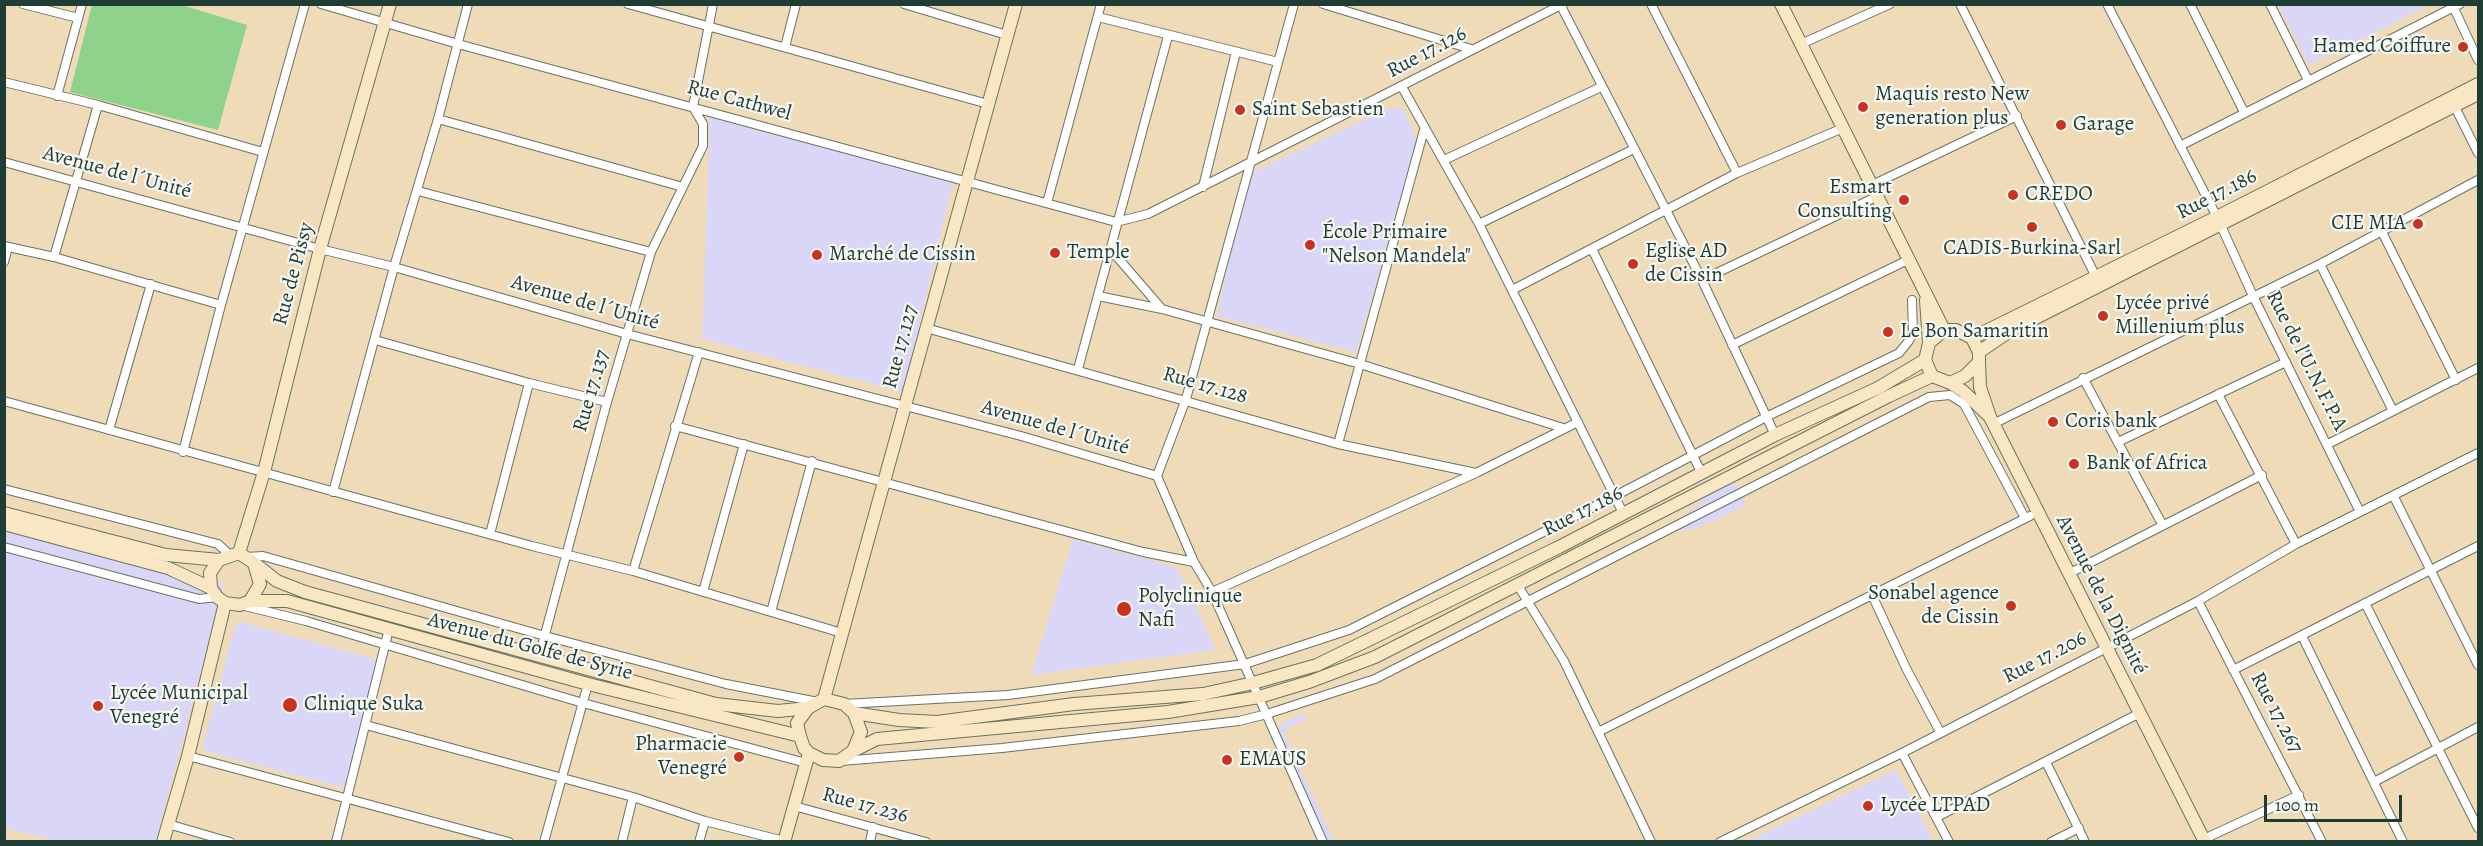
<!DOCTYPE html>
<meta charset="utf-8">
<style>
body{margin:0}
#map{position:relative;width:2483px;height:846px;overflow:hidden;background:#f0dbb9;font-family:Alegreya,serif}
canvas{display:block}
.frame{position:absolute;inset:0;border:6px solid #1f3d34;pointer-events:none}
.scale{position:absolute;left:2264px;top:795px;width:138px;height:27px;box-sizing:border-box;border:3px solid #1f3d34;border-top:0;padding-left:8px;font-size:18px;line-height:21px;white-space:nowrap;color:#1f3d34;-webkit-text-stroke:4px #f6f6f2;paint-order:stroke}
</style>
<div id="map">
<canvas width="2483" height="846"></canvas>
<div class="frame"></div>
<div class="scale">100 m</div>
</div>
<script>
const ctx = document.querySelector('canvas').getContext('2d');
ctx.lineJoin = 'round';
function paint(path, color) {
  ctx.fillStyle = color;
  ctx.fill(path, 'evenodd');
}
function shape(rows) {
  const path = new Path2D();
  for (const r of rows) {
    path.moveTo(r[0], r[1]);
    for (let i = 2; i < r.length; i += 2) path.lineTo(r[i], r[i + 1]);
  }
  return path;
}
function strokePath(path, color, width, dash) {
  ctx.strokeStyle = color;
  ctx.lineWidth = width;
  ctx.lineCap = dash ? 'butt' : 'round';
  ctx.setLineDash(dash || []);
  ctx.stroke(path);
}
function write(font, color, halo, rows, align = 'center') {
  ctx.font = font + ' Alegreya,serif';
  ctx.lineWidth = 4.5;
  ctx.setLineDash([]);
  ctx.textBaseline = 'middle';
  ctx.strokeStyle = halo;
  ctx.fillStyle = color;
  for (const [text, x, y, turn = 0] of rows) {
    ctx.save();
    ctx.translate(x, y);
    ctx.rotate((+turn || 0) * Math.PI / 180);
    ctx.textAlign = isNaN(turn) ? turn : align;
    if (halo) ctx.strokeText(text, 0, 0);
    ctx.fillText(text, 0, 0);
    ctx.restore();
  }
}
paint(shape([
 [2279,5,2430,5,2309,65],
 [1392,107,1404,110,1417,140,1356,352,1217,316,1249,174],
 [710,117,954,178,903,392,702,339],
 [1733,480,1746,504,1733,512,1693,529,1681,531,1677,525,1688,512,1702,504,1697,495],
 [4,527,224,583,156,841,59,841,5,828],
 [1073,539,1177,568,1216,650,1031,675],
 [241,622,374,659,377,662,346,782,341,787,208,752,205,749,203,746,235,626],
 [1305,713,1307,719,1286,728,1284,734,1334,841,1327,841,1277,735,1282,723],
 [1896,770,1933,841,1747,841]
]), '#dad6f7');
paint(shape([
 [92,5,182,5,247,25,218,130,70,92]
]), '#8ed28b');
const street = shape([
 [23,4,78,18],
 [321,4,458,44,1116,222,1148,214,1563,4],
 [628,4,988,104],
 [904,4,1007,35],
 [1294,4,1186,399,1157,476,1194,562,1212,592,1323,842],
 [1323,4,1471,49],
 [1560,4,1702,280,1775,435],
 [1651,4,1737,173],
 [1960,4,2096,277],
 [2107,4,2217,217,2253,296,2360,512],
 [2190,4,2244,112],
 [2270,4,2308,80],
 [2452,4,2478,60],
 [1098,17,1278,62],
 [1801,44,1890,4],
 [785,47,796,4],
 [4,82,98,105,263,152],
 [1402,87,1479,224,1623,513],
 [57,96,82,4],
 [2455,107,2478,153],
 [438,119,683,187],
 [2180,146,2460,4],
 [1444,160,1601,87],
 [4,162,320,249,394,267,627,334,1021,436,1157,476],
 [1872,185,2017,116],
 [1203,187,1236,52],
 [418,191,651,252],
 [1047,203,1101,4],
 [1479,224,1634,149],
 [2382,232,2456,380],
 [4,246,54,257,221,305],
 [1592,249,1702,474],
 [1111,250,1162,309],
 [54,257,98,105],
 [4,262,8,247],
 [2320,264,2393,411],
 [1702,280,1878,196],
 [1512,290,1737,173,1843,128],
 [1098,296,1162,309,1360,364,1563,428],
 [926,328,1338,444,1476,473],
 [375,340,529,383,607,402],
 [1732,345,1910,259],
 [1078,369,1168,36],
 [2083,378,2162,524],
 [2218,394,2296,544],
 [4,401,532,546,633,571,842,633],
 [1993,424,2320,264,2478,180],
 [675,426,1143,552,1194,562],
 [109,430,151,284],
 [2118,442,2286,362],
 [1338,444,1424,130],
 [2328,444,2478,368],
 [183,452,221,305,305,4],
 [4,489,218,544,231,556],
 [333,492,394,267,438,119,468,4],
 [2394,497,2478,665],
 [490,534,529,383],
 [4,547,199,599,217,597],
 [246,557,263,556,545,636,726,684,818,702],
 [633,571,699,352],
 [2068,574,2262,475],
 [1517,584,1564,661,1651,842],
 [703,592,744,444],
 [1212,592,1476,473,1578,422],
 [1872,595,1907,670,1940,732],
 [2198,601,2322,842],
 [2365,603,2478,828],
 [241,605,306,621,583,703,806,763],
 [771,612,812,461],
 [2302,636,2403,842],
 [539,657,607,402,651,252,703,146,703,124,693,107,713,4],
 [2233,670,2478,546],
 [844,704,1008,695,1245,664,1349,630,1615,496,1766,417,1899,353,1908,342,1913,333,1912,300],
 [366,725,633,797,705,821,784,841],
 [1598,732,2030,516],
 [1902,753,1949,842],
 [188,756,509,842],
 [841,761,1002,748,1239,721,1267,714,1375,679,1929,397,1950,395,1964,404,2025,518],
 [2046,762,2085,842],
 [2374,782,2478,727],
 [794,806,926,842],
 [1937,817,2140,713],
 [168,824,230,842],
 [2204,839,2299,795],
 [336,842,389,629],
 [544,842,588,684],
 [622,842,633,797],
 [699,842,705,821],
 [870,842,873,827],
 [1720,842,1902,753,2198,601,2296,544,2478,453],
 [2051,842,2079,828]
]);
const secondary = shape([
 [1781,4,1944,330],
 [1926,300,1929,343],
 [1944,330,1956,330,1972,338,1979,352,1979,362,1965,376,1950,383,1932,376,1925,360,1929,343,1944,330],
 [1972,338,2217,217,2478,84],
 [1979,352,2010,331,2478,94],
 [1979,362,1980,387,1990,417,2205,842],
 [1950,383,1963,391,1989,416],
 [4,513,166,555,219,560,239,553,254,563,260,584,250,601,240,605,225,603,217,597,211,588,210,573,219,560],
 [4,524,168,568,211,588],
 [239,553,264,472,320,249,390,4],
 [254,563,277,581,305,592,716,704,778,711,808,708],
 [250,601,287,601,588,684,800,736],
 [824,699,1016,4],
 [824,699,844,704,854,713,861,732,853,751,839,761,823,760,809,753,804,748,800,736,797,723,808,708,824,699],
 [854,713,899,720,937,722,1074,704,1203,694,1253,683,1317,665,1559,547,1775,435,1878,388,1925,360],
 [853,751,877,739,1168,712,1259,697,1309,682,1375,657,1889,396,1932,376],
 [163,842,188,756,225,603],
 [784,842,809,753]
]);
strokePath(street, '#687463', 10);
strokePath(secondary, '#687463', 14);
strokePath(street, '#fff', 8);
strokePath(secondary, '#f9e7c3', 12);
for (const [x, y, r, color] of [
 [2463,47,6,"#c8321e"],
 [1863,107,6,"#c8321e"],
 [1240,110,6,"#c8321e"],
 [2061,125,6,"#c8321e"],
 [2013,195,6,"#c8321e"],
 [1904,200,6,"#c8321e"],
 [2418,224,6,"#c8321e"],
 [2032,227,6,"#c8321e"],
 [1310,245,6,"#c8321e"],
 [1055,253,6,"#c8321e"],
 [817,255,6,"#c8321e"],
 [1633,264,6,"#c8321e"],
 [2103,316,6,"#c8321e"],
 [1888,332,6,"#c8321e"],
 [2053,422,6,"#c8321e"],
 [2074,464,6,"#c8321e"],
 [2011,606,6,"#c8321e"],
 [1124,609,8,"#c8321e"],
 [290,705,8,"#c8321e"],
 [98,706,6,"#c8321e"],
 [739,757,6,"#c8321e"],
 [1227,760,6,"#c8321e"],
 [1868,806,6,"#c8321e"]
]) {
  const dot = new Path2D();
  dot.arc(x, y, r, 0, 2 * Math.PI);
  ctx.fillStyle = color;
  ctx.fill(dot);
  strokePath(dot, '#f6f6f2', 2);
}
write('21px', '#1f3d34', '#f6f6f2', [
 ["Hamed Coiffure",2451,47,"right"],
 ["Maquis resto New",1875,95],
 ["generation plus",1875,119],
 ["Saint Sebastien",1252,110],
 ["Garage",2073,125],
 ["Esmart",1892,188,"right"],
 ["Consulting",1892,212,"right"],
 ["CREDO",2025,195],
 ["CIE MIA",2406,224,"right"],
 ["École Primaire",1322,233],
 ["\"Nelson Mandela\"",1322,257],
 ["CADIS-Burkina-Sarl",2032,249,"center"],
 ["Eglise AD",1645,252],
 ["de Cissin",1645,276],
 ["Temple",1067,253],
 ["Marché de Cissin",829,255],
 ["Lycée privé",2115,304],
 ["Millenium plus",2115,328],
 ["Le Bon Samaritin",1900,332],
 ["Coris bank",2065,422],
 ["Bank of Africa",2086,464],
 ["Sonabel agence",1999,594,"right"],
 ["de Cissin",1999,618,"right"],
 ["Polyclinique",1138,597],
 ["Nafi",1138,621],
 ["Lycée Municipal",110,694],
 ["Venegré",110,718],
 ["Clinique Suka",304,705],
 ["Pharmacie",727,745,"right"],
 ["Venegré",727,769,"right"],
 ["EMAUS",1239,760],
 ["Lycée LTPAD",1880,806]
], 'left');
write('21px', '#1f3d34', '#f6f6f2', [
 ["Rue 17.126",1427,53,-28],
 ["Rue Cathwel",739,101,15],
 ["Avenue de l´Unité",117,173,15],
 ["Rue 17.186",2217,195,-27],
 ["Rue de Pissy",294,274,-75],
 ["Avenue de l´Unité",585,303,16],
 ["Rue 17.127",901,347,-75],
 ["Rue de l'U.N.F.P.A",2306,361,63],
 ["Rue 17.128",1205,386,16],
 ["Rue 17.137",592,391,-74],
 ["Avenue de l´Unité",1055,428,16],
 ["Rue 17.186",1583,512,-27],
 ["Avenue de la Dignité",2101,595,63],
 ["Avenue du Golfe de Syrie",530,647,15],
 ["Rue 17.206",2045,658,-27],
 ["Rue 17.267",2276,713,62],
 ["Rue 17.236",865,806,15]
]);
</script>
